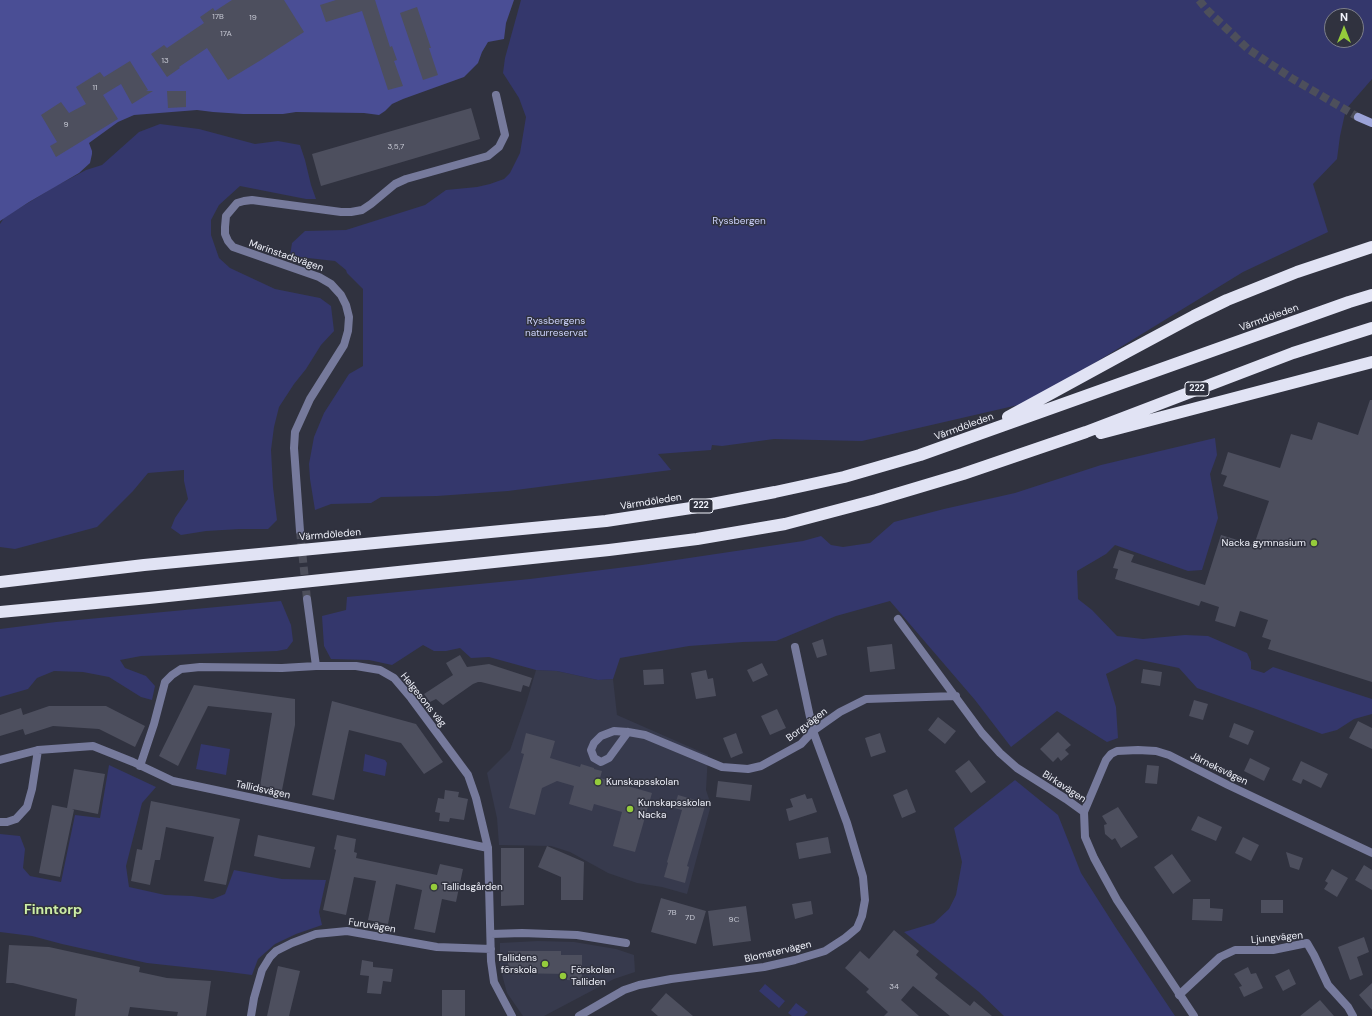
<!DOCTYPE html>
<meta charset="utf-8">
<style>
body{margin:0}
#map{position:relative;width:1372px;height:1016px;overflow:hidden;background:#30323f;font-family:"DM Sans",sans-serif}
canvas{display:block}
.north{position:absolute;left:1324px;top:8px;width:40px;height:40px;box-sizing:border-box;background:#30323f;border:1px solid #7d7f8a;border-radius:50%;rotate:0deg;font-size:11px;font-weight:700;line-height:16px;text-align:center;color:#f0f2fb}
.north::after{content:'';display:block;margin:auto;width:14px;height:18px;background:#95cc3b;clip-path:polygon(50% 0,100% 100%,50% 72%,0 100%)}
</style>
<div id="map">
<canvas width="1372" height="1016"></canvas>
<div class="north">N</div>
</div>
<script>
const ctx = document.querySelector('canvas').getContext('2d');
ctx.lineJoin = 'round';
function paint(path, color) {
  ctx.fillStyle = color;
  ctx.fill(path, 'evenodd');
}
function shape(rows) {
  const path = new Path2D();
  for (const r of rows) {
    path.moveTo(r[0], r[1]);
    for (let i = 2; i < r.length; i += 2) path.lineTo(r[i], r[i + 1]);
  }
  return path;
}
function strokePath(path, color, width, dash) {
  ctx.strokeStyle = color;
  ctx.lineWidth = width;
  ctx.lineCap = dash ? 'butt' : 'round';
  ctx.setLineDash(dash || []);
  ctx.stroke(path);
}
function write(font, color, halo, rows, align = 'center') {
  ctx.font = font + ' "DM Sans",sans-serif';
  ctx.lineWidth = 3;
  ctx.setLineDash([]);
  ctx.textBaseline = 'middle';
  ctx.strokeStyle = halo;
  ctx.fillStyle = color;
  for (const [text, x, y, turn = 0] of rows) {
    ctx.save();
    ctx.translate(x, y);
    ctx.rotate((+turn || 0) * Math.PI / 180);
    ctx.textAlign = isNaN(turn) ? turn : align;
    if (halo) ctx.strokeText(text, 0, 0);
    ctx.fillText(text, 0, 0);
    ctx.restore();
  }
}
paint(shape([
 [536,670,557,671,598,680,613,679,617,715,708,755,706,790,711,805,687,894,662,887,637,883,608,873,570,852,551,846,499,845,497,818,487,773,510,750,526,704],
 [538,941,574,942,616,949,634,955,635,972,614,979,544,1016,523,1016,507,993,500,967,500,943]
]), '#373a4d');
paint(shape([
 [521,0,1372,0,1372,79,1346,109,1340,136,1337,159,1313,184,1328,232,1243,272,1031,402,862,441,774,439,722,446,712,445,711,450,658,454,671,470,508,491,437,496,381,497,371,503,331,504,315,510,310,479,309,464,314,437,324,413,349,374,363,366,363,289,347,273,346,270,335,261,290,256,292,243,305,231,346,230,425,205,446,190,477,187,490,184,504,179,510,173,520,153,526,117,519,98,503,73,505,58],
 [1332,16,1356,16,1356,40,1332,40],
 [160,124,199,129,255,144,278,141,300,145,305,160,311,185,316,199,306,199,240,186,219,205,211,220,211,235,219,258,230,268,275,289,320,298,331,306,334,331,321,345,306,369,294,384,279,407,274,427,271,450,273,487,277,520,268,529,240,529,206,531,181,535,171,528,175,518,188,499,184,481,184,470,148,473,133,491,97,527,15,549,0,547,0,224,4,218,18,209,56,186,86,170,102,165,139,132],
 [1215,438,1217,455,1210,474,1218,518,1202,570,1188,571,1115,545,1106,554,1077,571,1078,599,1092,610,1117,636,1143,639,1185,635,1208,636,1247,653,1251,662,1251,669,1264,673,1273,667,1372,699,1372,714,1354,719,1337,730,1322,734,1256,709,1197,688,1179,668,1136,659,1106,674,1116,707,1118,738,1107,742,1057,711,1011,747,975,700,890,601,836,616,776,641,743,642,689,646,620,658,613,679,598,680,557,671,536,670,489,657,471,658,460,648,446,651,434,651,423,645,392,665,369,660,331,659,324,646,322,616,346,610,347,597,530,579,642,565,803,541,821,536,831,545,843,547,870,543,894,522,944,509,1015,493,1101,465],
 [281,601,291,625,293,641,287,649,277,651,141,656,120,660,125,668,146,676,155,686,152,700,141,697,109,677,83,672,54,671,37,678,28,689,0,697,0,629,56,622],
 [201,744,230,749,226,775,196,769],
 [365,754,385,760,387,763,385,776,363,771],
 [109,765,156,787,142,803,126,866,129,887,165,895,192,896,213,899,225,894,234,870,282,879,326,880,319,912,322,925,296,934,275,944,258,959,252,975,221,971,147,963,62,944,32,936,0,932,0,834,20,836,25,849,23,868,30,876,61,882,75,815,100,818],
 [1015,780,1058,815,1081,873,1116,928,1175,1016,1004,1016,979,992,904,932,934,923,949,909,956,895,962,862,954,828],
 [765,984,785,1001,779,1008,759,991],
 [796,1003,808,1012,804,1016,792,1016,788,1013]
]), '#34376c');
paint(shape([
 [0,0,514,0,506,23,504,39,488,42,482,52,478,63,464,77,403,99,392,104,385,111,379,115,364,113,296,112,283,114,243,114,213,112,197,110,134,115,118,122,89,143,92,151,92,154,90,163,79,173,29,202,0,221]
]), '#4a4e95');
paint(shape([
 [232,0,284,0,304,32,261,60,228,80,207,48,179,67,180,68,167,77,151,54,164,45,167,48,204,23,200,17,213,8,215,11],
 [336,0,375,0,390,47,392,46,397,60,394,61,403,86,388,90,362,11,326,22,320,5],
 [417,7,431,48,429,48,438,75,423,80,400,13],
 [130,61,148,90,146,91,153,91,132,104,121,84,103,95,118,119,56,157,50,146,57,142,41,115,61,102,69,113,86,104,76,87,100,72,104,77],
 [167,91,186,91,186,107,168,108],
 [471,108,480,139,321,186,312,154],
 [1370,400,1372,400,1372,682,1268,649,1271,640,1262,637,1268,620,1240,611,1235,627,1215,621,1219,607,1201,601,1199,606,1115,579,1118,569,1113,568,1119,550,1134,555,1131,562,1205,585,1221,535,1254,545,1269,501,1223,486,1227,476,1221,474,1228,452,1280,468,1291,434,1312,440,1318,422,1358,435],
 [823,639,827,655,817,658,812,643],
 [892,644,895,669,870,672,867,647],
 [460,655,467,667,489,664,532,678,529,687,523,685,521,692,481,682,478,682,473,684,443,705,436,699,430,702,424,694,453,675,446,663],
 [762,663,768,675,753,682,747,670],
 [663,669,664,684,644,685,643,670],
 [1143,669,1162,672,1160,686,1141,683],
 [706,670,708,679,713,678,716,696,696,699,691,673],
 [194,685,295,699,295,725,282,790,260,786,272,713,208,706,178,766,159,756],
 [1194,700,1208,704,1203,720,1189,716],
 [332,701,416,724,443,762,424,774,401,743,349,730,334,800,312,795],
 [49,706,106,706,145,726,135,747,99,729,53,726,25,735,23,729,0,736,0,715,21,708,23,715],
 [777,709,786,728,770,735,761,716],
 [938,717,956,731,945,744,928,730],
 [1358,721,1372,728,1372,749,1349,738],
 [1234,723,1254,731,1248,745,1229,737],
 [1058,732,1071,745,1065,750,1069,754,1061,761,1058,757,1053,762,1040,749],
 [526,733,555,741,550,758,580,767,581,764,594,768,594,769,602,771,600,778,652,793,635,852,613,846,622,812,594,804,592,811,569,804,574,786,557,781,542,788,535,815,509,808,524,754,521,753],
 [736,733,743,753,731,758,723,738],
 [880,733,886,752,871,757,865,738],
 [1250,758,1270,768,1264,781,1244,771],
 [969,760,986,782,971,793,955,771],
 [1301,761,1328,774,1321,788,1303,779,1301,784,1292,780],
 [1147,765,1159,766,1157,784,1145,783],
 [74,769,105,774,98,814,72,809,74,810,60,877,39,873,52,805,67,808],
 [718,781,752,785,750,801,716,797],
 [907,789,916,812,902,818,893,795],
 [445,790,459,792,458,797,468,799,464,820,450,818,449,822,439,821,440,813,435,812,438,798,444,799],
 [805,794,807,799,812,798,817,812,789,821,786,809,793,807,790,799],
 [678,795,706,803,687,866,689,867,685,883,664,877,668,863,667,862,682,810,674,808],
 [151,801,240,819,226,885,204,881,214,837,166,827,160,860,155,860,150,885,131,881,137,849,142,850],
 [1118,807,1138,837,1121,848,1115,838,1112,840,1105,834,1104,825,1107,824,1102,816],
 [1198,816,1222,827,1216,841,1191,830],
 [258,835,315,847,310,868,254,856],
 [337,835,356,839,354,852,357,853,356,858,437,875,440,864,463,869,456,902,442,899,435,933,414,929,422,890,396,884,388,924,368,920,376,881,354,877,346,915,323,910,336,850,334,849],
 [828,837,831,853,799,859,796,843],
 [1243,837,1259,845,1251,861,1235,853],
 [547,846,584,862,583,900,561,900,561,877,538,867],
 [501,848,524,848,524,905,501,906],
 [1286,852,1303,858,1299,870,1290,867],
 [1172,854,1191,881,1173,894,1154,867],
 [1364,865,1372,870,1372,890,1355,880],
 [1332,869,1348,878,1337,897,1324,889,1328,883,1325,881],
 [661,898,706,911,696,944,651,932],
 [1193,899,1210,899,1210,908,1223,909,1222,921,1192,920],
 [1261,900,1283,900,1283,913,1261,913],
 [811,901,813,914,795,919,792,904],
 [746,906,751,941,713,946,708,911],
 [894,930,919,951,916,955,938,974,935,978,970,1006,974,1001,992,1016,950,1016,913,986,901,1000,919,1016,884,1016,888,1012,866,992,869,989,845,968,860,951,869,959],
 [1364,937,1369,952,1357,957,1363,975,1350,980,1338,947],
 [9,945,49,947,140,967,139,972,167,978,211,981,206,1016,177,1016,178,1012,130,1007,128,1016,75,1016,77,999,13,983,6,983],
 [508,951,561,951,561,955,582,955,582,981,567,980,567,974,508,973],
 [362,960,373,962,373,967,393,969,391,982,383,981,381,994,367,993,369,976,360,975],
 [278,966,300,971,289,1016,267,1016],
 [1248,967,1251,974,1256,973,1263,988,1244,997,1239,987,1242,986,1234,974],
 [1289,969,1296,984,1283,991,1275,976],
 [1372,983,1372,1010,1359,995],
 [442,990,465,990,465,1016,442,1016],
 [666,993,679,1004,693,1016,658,1016,651,1010],
 [1320,1000,1334,1016,1300,1016]
]), '#4d4f5e');
strokePath(shape([
 [300,531,307,599]
]), '#4d4f5b', 8, [8, 4]);
strokePath(shape([
 [1199,0,1208,11,1248,49,1293,79,1358,117]
]), '#4d4f5b', 8, [8, 4]);
strokePath(shape([
 [300,531,294,448,295,432,310,399,344,345,348,331,349,317,346,305,341,295,331,284,319,277,233,247,228,241,225,234,225,227,226,216,237,203,244,201,252,200,341,212,351,212,362,210,371,204,395,184,406,179,488,156,499,147,505,135,496,95],
 [307,599,316,666],
 [898,619,982,733,1000,753,1017,768,1066,799,1084,812],
 [628,732,609,758,601,762,594,758,591,750,594,743,601,736,614,731,628,732,645,735,722,767,748,769,761,766,801,744,813,731,840,712,866,699,956,696],
 [0,760,38,750,93,746,133,762,173,781,488,848],
 [140,766,154,724,165,682,172,675,181,669,200,667,282,668,316,666,356,666,380,670,394,678,411,698,468,775,476,798,488,848,491,961,494,982,512,1016],
 [0,822,7,822,16,819,27,807,32,789,38,750],
 [491,934,522,933,577,935,626,943],
 [1179,995,1220,957,1235,950,1273,950,1307,943,1314,955,1328,985,1348,1007,1353,1016],
 [251,1016,254,998,262,970,270,957,276,951,292,943,316,934,347,931,437,947,491,949],
 [579,1016,624,990,639,985,671,979,764,967,795,960,825,951,845,938,857,928,862,916,865,900,863,877,847,823,813,731,795,647],
 [1194,1016,1117,900,1094,858,1085,837,1084,812,1106,760,1111,754,1117,751,1138,750,1156,751,1169,755,1228,785,1372,853]
]), '#767a9c', 8);
strokePath(shape([
 [1358,117,1372,123]
]), '#9ba3d8', 8);
strokePath(shape([
 [1008,417,1127,352,1194,316,1227,300,1297,272,1372,247],
 [1101,433,1372,362],
 [0,582,144,565,606,521,691,508,775,492,844,477,920,455,1349,302,1372,295],
 [0,612,149,598,609,550,697,539,785,524,876,500,963,474,1086,432,1293,353,1372,328]
]), '#e1e3f4', 12);
for (const [x, y, r, color] of [
 [1314,543,4,"#95cc3b"],
 [598,782,4,"#95cc3b"],
 [630,809,4,"#95cc3b"],
 [434,887,4,"#95cc3b"],
 [545,964,4,"#95cc3b"],
 [563,976,4,"#95cc3b"]
]) {
  const dot = new Path2D();
  dot.arc(x, y, r, 0, 2 * Math.PI);
  ctx.fillStyle = color;
  ctx.fill(dot);
  strokePath(dot, '#30323f', 1.5);
}
write('8px', '#c7c9d4', null, [
 ["17B",218,17],
 ["19",253,18],
 ["17A",226,34],
 ["13",165,61],
 ["11",95,88],
 ["9",66,125],
 ["3,5,7",396,147],
 ["7B",672,913],
 ["7D",690,918],
 ["9C",734,920],
 ["34",894,987]
]);
for (const [x, y, w] of [
 [1197,389,24],
 [701,506,24]
]) {
  const box = new Path2D();
  box.roundRect(x - w / 2, y - 7, w, 14, 3);
  ctx.fillStyle = '#30323f';
  ctx.fill(box);
  strokePath(box, '#f0f2fb', 1);
}
write('bold 9px', '#f0f2fb', null, [
 ["222",1197,389],
 ["222",701,506]
]);
write('10px', '#cad0f9', '#30323f', [
 ["Ryssbergen",739,221],
 ["Ryssbergens",556,321],
 ["naturreservat",556,333]
]);
write('10px', '#f0f2fb', '#30323f', [
 ["Marinstadsvägen",286,256,19],
 ["Värmdöleden",1269,318,-20],
 ["Värmdöleden",964,427,-20],
 ["Värmdöleden",651,502,-9],
 ["Värmdöleden",330,535,-5],
 ["Helgesons väg",423,700,51],
 ["Borgvägen",807,725,-37],
 ["Järneksvägen",1219,769,26],
 ["Birkavägen",1064,787,33],
 ["Tallidsvägen",263,790,12],
 ["Furuvägen",372,926,9],
 ["Ljungvägen",1277,938,-5],
 ["Blomstervägen",778,952,-13]
]);
write('10px', '#f0f2fb', '#30323f', [
 ["Nacka gymnasium",1306,543,"right"],
 ["Kunskapsskolan",606,782],
 ["Kunskapsskolan",638,803],
 ["Nacka",638,815],
 ["Tallidsgården",442,887],
 ["Tallidens",537,958,"right"],
 ["förskola",537,970,"right"],
 ["Förskolan",571,970],
 ["Talliden",571,982]
], 'left');
write('bold 14px', '#cdeea6', '#30323f', [
 ["Finntorp",53,910]
]);
</script>
